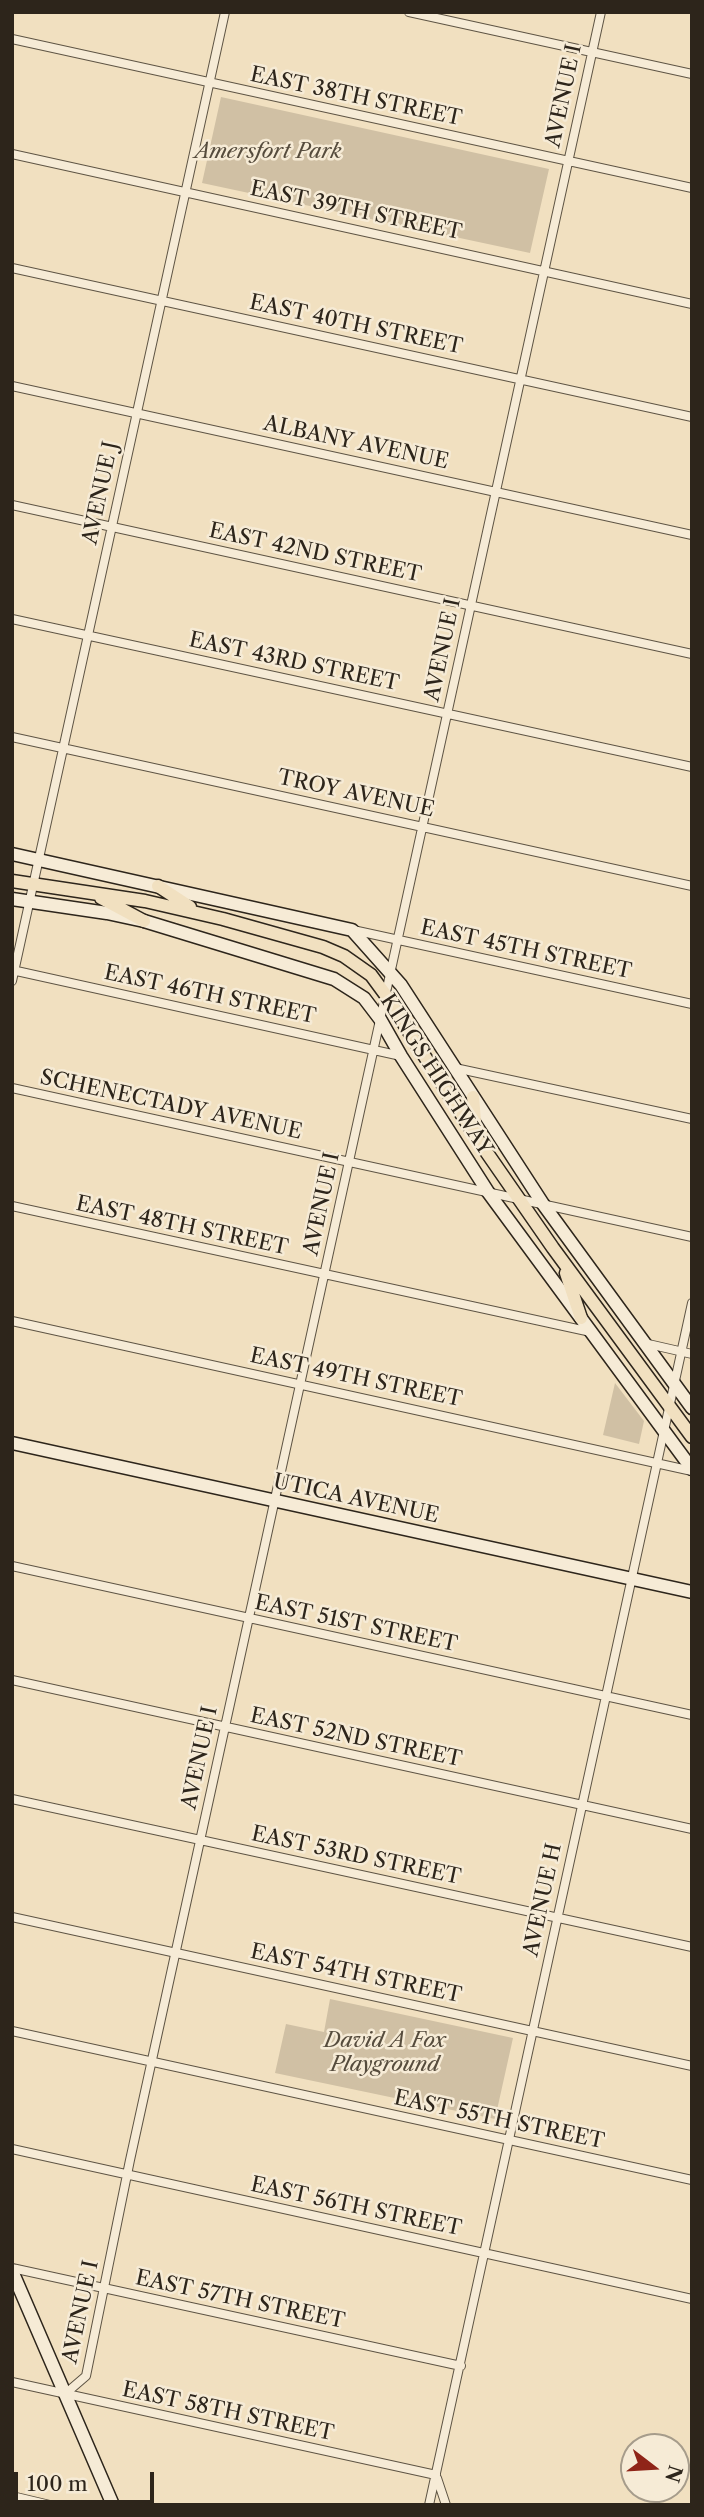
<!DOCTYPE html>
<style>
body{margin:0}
#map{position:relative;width:704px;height:2517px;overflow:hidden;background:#f1e0c0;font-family:"Libre Caslon Text",serif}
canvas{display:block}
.frame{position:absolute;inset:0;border:14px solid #2d251b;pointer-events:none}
.north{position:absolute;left:620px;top:2433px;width:70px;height:70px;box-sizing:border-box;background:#f6ebd6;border:2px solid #a69c8b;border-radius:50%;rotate:107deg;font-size:19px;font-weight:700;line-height:28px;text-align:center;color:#2d251b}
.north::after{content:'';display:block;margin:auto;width:24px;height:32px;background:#8f2418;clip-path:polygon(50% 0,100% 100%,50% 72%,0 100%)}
.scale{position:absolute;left:14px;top:2472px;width:140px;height:32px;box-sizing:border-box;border:4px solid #2d251b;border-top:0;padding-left:9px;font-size:21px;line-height:24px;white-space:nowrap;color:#2d251b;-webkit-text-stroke:5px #f6ebd6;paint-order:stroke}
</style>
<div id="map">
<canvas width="704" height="2517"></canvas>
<div class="frame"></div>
<div class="north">N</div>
<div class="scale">100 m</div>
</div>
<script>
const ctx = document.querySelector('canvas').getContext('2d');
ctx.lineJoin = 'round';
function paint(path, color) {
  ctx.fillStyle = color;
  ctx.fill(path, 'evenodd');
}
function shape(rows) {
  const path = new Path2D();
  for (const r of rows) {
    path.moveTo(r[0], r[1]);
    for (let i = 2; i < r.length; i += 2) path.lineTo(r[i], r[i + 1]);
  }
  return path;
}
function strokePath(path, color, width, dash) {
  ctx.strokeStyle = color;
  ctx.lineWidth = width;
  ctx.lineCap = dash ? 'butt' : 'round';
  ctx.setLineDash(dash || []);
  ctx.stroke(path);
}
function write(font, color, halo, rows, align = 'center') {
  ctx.font = font + ' "Libre Caslon Text",serif';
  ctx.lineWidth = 5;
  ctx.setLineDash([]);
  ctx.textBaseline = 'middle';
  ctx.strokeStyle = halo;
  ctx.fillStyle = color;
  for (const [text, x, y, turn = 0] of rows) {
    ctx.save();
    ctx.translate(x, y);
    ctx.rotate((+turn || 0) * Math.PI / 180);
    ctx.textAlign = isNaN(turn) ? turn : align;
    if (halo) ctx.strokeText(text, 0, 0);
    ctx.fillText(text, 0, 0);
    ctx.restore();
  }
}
paint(shape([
 [221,97,549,169,530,253,202,183],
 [615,1383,644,1421,639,1444,603,1435],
 [330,1999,513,2038,495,2119,275,2073,286,2024,324,2032]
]), '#d0c0a4');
const street = shape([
 [409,12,692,74],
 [12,39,692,188],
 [12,154,692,304],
 [12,268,692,417],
 [12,386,692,535],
 [12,505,692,654],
 [12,619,692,767],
 [12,737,692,886],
 [353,930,692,1004],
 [12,970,401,1056],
 [12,981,225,12],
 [455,1068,692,1119],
 [12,1088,692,1237],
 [12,1206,591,1332],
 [12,1321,692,1471],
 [644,1343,692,1354],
 [12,1566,692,1715],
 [12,1680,692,1829],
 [12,1799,692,1947],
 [12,1917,692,2066],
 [12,2031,692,2180],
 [12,2149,692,2299],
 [12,2268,461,2366],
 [12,2382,436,2475],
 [65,2394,86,2376,130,2160,601,12],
 [437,2478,446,2505],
 [12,2496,50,2505],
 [429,2505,692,1303]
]);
const secondary = shape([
 [12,854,352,930,401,985,543,1204,692,1408],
 [12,899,107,913,144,921,334,979,364,998,380,1019,401,1056,488,1192,692,1469],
 [12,1443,692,1592],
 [12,2271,113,2505]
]);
const primary = shape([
 [12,881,145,901,223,919,323,947,344,956,371,975,385,994,476,1137,553,1248,692,1437],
 [158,886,190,907],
 [101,898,144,921],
 [473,1097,476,1133],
 [566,1273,581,1318]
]);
strokePath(street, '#5e5444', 10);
strokePath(secondary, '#2d251b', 15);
strokePath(primary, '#2d251b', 15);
strokePath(street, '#f6ebd6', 8);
strokePath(secondary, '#f6ebd6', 12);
strokePath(primary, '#f1e0c0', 12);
write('21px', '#2d251b', '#f6ebd6', [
 ["AVENUE I",564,96,-78],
 ["EAST 38TH STREET",356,97,12],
 ["EAST 39TH STREET",356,211,12],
 ["EAST 40TH STREET",356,325,12],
 ["ALBANY AVENUE",356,443,12],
 ["AVENUE J",101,493,-78],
 ["EAST 42ND STREET",315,553,12],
 ["AVENUE I",443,650,-78],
 ["EAST 43RD STREET",294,662,12],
 ["TROY AVENUE",356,794,12],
 ["EAST 45TH STREET",526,950,12],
 ["EAST 46TH STREET",210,995,12],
 ["KINGS HIGHWAY",436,1075,57],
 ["SCHENECTADY AVENUE",171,1105,12],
 ["AVENUE I",322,1204,-78],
 ["EAST 48TH STREET",182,1226,12],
 ["EAST 49TH STREET",356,1378,12],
 ["UTICA AVENUE",356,1499,12],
 ["EAST 51ST STREET",356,1624,12],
 ["EAST 52ND STREET",356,1738,12],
 ["AVENUE I",200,1758,-78],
 ["EAST 53RD STREET",356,1856,12],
 ["AVENUE H",543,1900,-78],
 ["EAST 54TH STREET",356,1974,12],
 ["EAST 55TH STREET",499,2120,12],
 ["EAST 56TH STREET",356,2207,12],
 ["EAST 57TH STREET",240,2300,12],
 ["AVENUE I",81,2312,-78],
 ["EAST 58TH STREET",228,2412,12]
]);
write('italic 21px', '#564c3d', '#f6ebd6', [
 ["Amersfort Park",268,152],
 ["David A Fox",385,2041],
 ["Playground",385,2065]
]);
</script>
